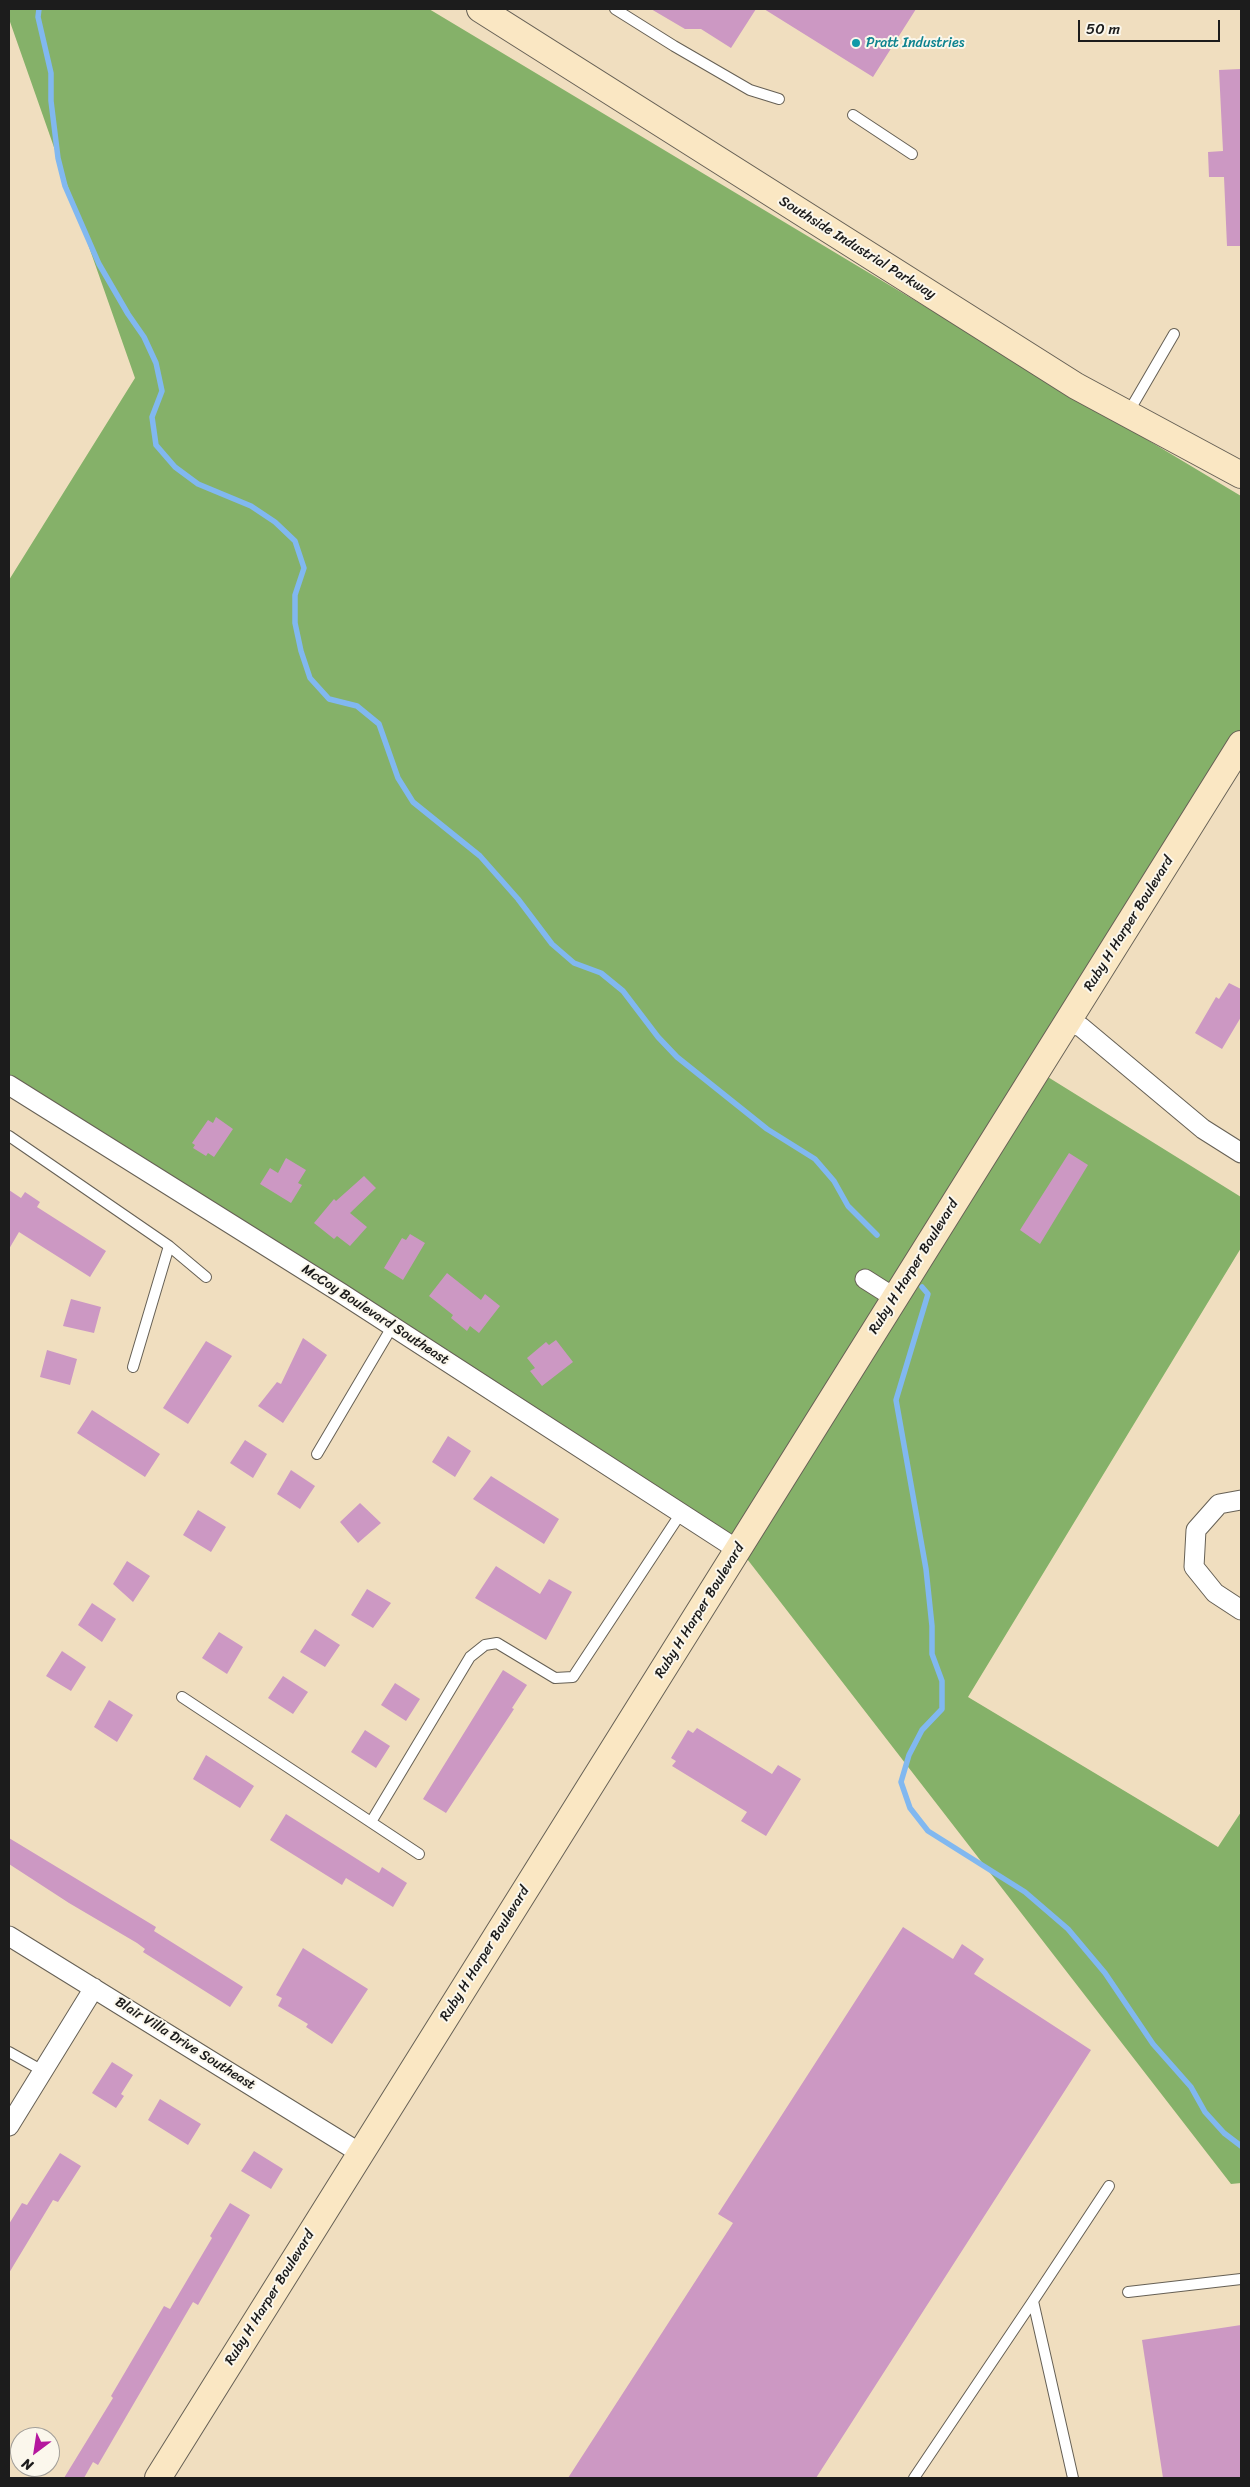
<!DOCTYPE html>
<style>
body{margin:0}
#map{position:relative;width:1250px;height:2487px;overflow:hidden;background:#f0debf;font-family:Sriracha,sans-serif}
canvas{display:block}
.frame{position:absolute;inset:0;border:10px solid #1c1c1c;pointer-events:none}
.north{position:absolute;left:10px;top:2427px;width:50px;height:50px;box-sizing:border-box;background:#fbf7ec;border:1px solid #a29f99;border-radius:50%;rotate:211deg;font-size:14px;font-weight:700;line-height:20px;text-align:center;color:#1c1c1c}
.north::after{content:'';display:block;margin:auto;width:18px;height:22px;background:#b5179e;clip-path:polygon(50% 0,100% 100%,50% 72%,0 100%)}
.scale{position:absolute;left:1078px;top:20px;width:142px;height:22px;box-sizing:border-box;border:2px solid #1c1c1c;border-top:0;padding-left:6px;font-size:15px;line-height:18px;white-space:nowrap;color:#1c1c1c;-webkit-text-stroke:4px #fbf7ec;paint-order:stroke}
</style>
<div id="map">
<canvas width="1250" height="2487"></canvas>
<div class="frame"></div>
<div class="north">N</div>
<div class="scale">50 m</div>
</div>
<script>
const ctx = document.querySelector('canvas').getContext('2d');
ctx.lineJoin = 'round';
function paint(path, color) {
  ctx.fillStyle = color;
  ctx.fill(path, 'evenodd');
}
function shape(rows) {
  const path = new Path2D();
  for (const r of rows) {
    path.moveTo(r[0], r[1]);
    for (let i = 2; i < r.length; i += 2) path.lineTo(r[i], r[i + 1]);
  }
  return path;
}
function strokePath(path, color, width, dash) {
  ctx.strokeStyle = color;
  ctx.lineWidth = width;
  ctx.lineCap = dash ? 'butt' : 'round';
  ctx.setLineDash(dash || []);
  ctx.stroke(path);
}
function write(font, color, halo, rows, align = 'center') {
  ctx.font = font + ' Sriracha,sans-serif';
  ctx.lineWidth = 4;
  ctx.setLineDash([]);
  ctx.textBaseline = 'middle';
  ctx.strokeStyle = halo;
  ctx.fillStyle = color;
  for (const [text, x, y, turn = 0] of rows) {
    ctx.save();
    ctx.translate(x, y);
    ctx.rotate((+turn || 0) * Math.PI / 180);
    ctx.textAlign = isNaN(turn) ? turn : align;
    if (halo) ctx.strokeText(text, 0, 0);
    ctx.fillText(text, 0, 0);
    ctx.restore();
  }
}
paint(shape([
 [9,9,429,9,1241,496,1241,763,1035,1069,1241,1197,1241,1248,968,1697,1218,1847,1241,1812,1241,2183,1231,2184,744,1555,9,1079,9,580,135,378,9,19]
]), '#85b169');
strokePath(shape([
 [39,9,38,17,51,73,51,101,58,158,65,186,99,264,128,314,144,337,156,363,162,391,152,417,156,445,175,467,198,484,251,506,275,522,295,541,304,568,295,595,295,623,301,651,310,678,329,699,357,706,379,724,398,778,413,802,480,856,518,899,552,944,574,963,601,973,623,991,658,1037,677,1057,767,1129,815,1159,834,1181,848,1206,877,1235],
 [922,1287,928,1294,896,1400,926,1569,932,1626,932,1654,942,1681,942,1709,922,1730,909,1755,901,1782,910,1808,928,1831,1025,1892,1068,1929,1105,1973,1153,2044,1191,2087,1205,2112,1224,2133,1241,2146]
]), '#81b8f0', 5.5);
paint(shape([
 [651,9,756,9,731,48,701,29,685,29],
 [764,9,916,9,873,77],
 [1241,69,1241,246,1227,246,1224,177,1209,177,1208,152,1223,151,1219,70],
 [1229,983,1241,989,1241,1017,1222,1049,1195,1033,1216,997,1219,999],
 [216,1117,233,1129,214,1157,208,1153,206,1156,193,1148,195,1145,192,1143,208,1120,213,1123],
 [1069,1153,1088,1165,1040,1244,1020,1230],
 [286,1158,306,1170,298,1183,302,1185,291,1203,260,1184,270,1168,278,1173],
 [364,1176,376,1188,350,1213,367,1227,350,1246,337,1236,334,1239,314,1223,334,1199,336,1201],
 [9,1190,21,1198,25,1192,40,1202,37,1207,106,1251,90,1277,19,1232,9,1249],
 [410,1234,425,1243,403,1280,384,1268,402,1238,406,1240],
 [447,1273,481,1300,485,1294,500,1306,479,1333,470,1326,467,1331,451,1318,453,1315,429,1296],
 [71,1299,101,1307,94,1333,63,1326],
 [303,1338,327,1355,283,1423,258,1406,277,1382,281,1384],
 [556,1340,573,1362,542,1386,530,1371,535,1368,527,1358,546,1342,549,1345],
 [206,1341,232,1356,188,1424,163,1408],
 [47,1350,77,1359,70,1385,40,1377],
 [92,1410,160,1454,145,1477,77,1433],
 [448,1436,471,1451,455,1477,432,1462],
 [245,1440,267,1454,253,1478,230,1463],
 [291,1470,315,1486,300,1509,277,1494],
 [491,1476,559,1519,544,1544,473,1499],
 [360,1503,381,1523,358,1543,340,1522],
 [198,1510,226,1527,211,1552,183,1535],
 [127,1561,150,1576,133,1602,113,1584],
 [496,1566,540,1594,549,1579,572,1592,546,1640,475,1598],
 [367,1589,391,1603,373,1628,351,1615],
 [92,1603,116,1619,102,1642,78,1625],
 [315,1629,340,1645,325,1667,300,1652],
 [219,1632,243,1647,227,1674,202,1658],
 [62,1651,86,1667,71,1691,46,1676],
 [503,1670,527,1685,512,1708,514,1709,446,1813,423,1799],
 [283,1676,308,1692,293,1714,268,1698],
 [395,1683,420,1699,406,1721,381,1705],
 [109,1700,133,1715,117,1742,94,1727],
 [697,1728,772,1774,778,1765,801,1779,766,1836,741,1821,747,1812,672,1766,676,1761,671,1758,688,1730,693,1733],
 [365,1730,390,1746,376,1768,351,1752],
 [206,1755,254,1786,240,1808,193,1779],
 [286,1814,379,1873,382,1867,407,1883,393,1907,346,1878,342,1885,270,1840],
 [9,1838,156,1927,154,1931,243,1987,230,2007,143,1952,145,1949,137,1943,69,1903,9,1864],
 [903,1927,953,1959,962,1944,984,1959,974,1974,1091,2050,816,2478,568,2478,733,2223,718,2214],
 [303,1948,368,1989,332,2044,306,2027,308,2024,278,2006,282,1998,276,1995],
 [112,2062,133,2075,121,2094,124,2096,116,2108,92,2093],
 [160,2099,201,2124,188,2145,148,2120],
 [254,2151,283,2169,271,2189,241,2171],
 [60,2153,81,2166,58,2202,53,2200,9,2273,9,2224,22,2203,27,2205],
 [230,2203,250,2215,198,2305,193,2302,98,2465,93,2462,84,2478,64,2478,113,2398,111,2396,164,2306,170,2309,212,2238,210,2236],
 [1241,2325,1241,2478,1163,2478,1142,2340]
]), '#cc98c3');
const lane = shape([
 [615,9,674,46,750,90,779,99],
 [853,115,912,154],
 [1128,413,1174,334],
 [9,1136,169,1246,206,1277],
 [133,1367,169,1246],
 [317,1454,392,1327],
 [182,1697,419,1854],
 [371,1822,470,1657,485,1645,497,1643,555,1678,573,1677,681,1513],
 [9,2052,43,2071],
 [1128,2292,1241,2279],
 [1033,2301,1109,2186],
 [914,2478,1033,2301,1073,2478]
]);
const street = shape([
 [1068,1023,1081,1027,1203,1129,1241,1153],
 [9,1085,341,1293,738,1550],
 [865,1279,895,1298],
 [1241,1500,1219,1504,1196,1530,1194,1567,1215,1593,1241,1610],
 [9,1936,360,2153],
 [9,2126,94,1988]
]);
const secondary = shape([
 [480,9,1076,386,1241,475],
 [158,2478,1241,744]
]);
strokePath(lane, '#666055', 12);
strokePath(street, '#666055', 21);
strokePath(secondary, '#666055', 28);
strokePath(lane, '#fff', 10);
strokePath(street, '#fff', 19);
strokePath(secondary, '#fae7c3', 26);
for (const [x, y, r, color] of [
 [856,43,5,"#0f9aa8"]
]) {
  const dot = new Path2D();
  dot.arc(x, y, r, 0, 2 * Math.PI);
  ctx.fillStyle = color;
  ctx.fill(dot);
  strokePath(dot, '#fbf7ec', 2);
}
write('14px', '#0d838f', '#fbf7ec', [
 ["Pratt Industries",866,43]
], 'left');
write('14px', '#1c1c1c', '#fbf7ec', [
 ["Southside Industrial Parkway",857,248,32],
 ["Ruby H Harper Boulevard",1129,924,-58],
 ["Ruby H Harper Boulevard",914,1267,-58],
 ["McCoy Boulevard Southeast",375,1315,33],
 ["Ruby H Harper Boulevard",700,1611,-58],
 ["Ruby H Harper Boulevard",485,1954,-58],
 ["Blair Villa Drive Southeast",185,2044,32],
 ["Ruby H Harper Boulevard",270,2298,-58]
]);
</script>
